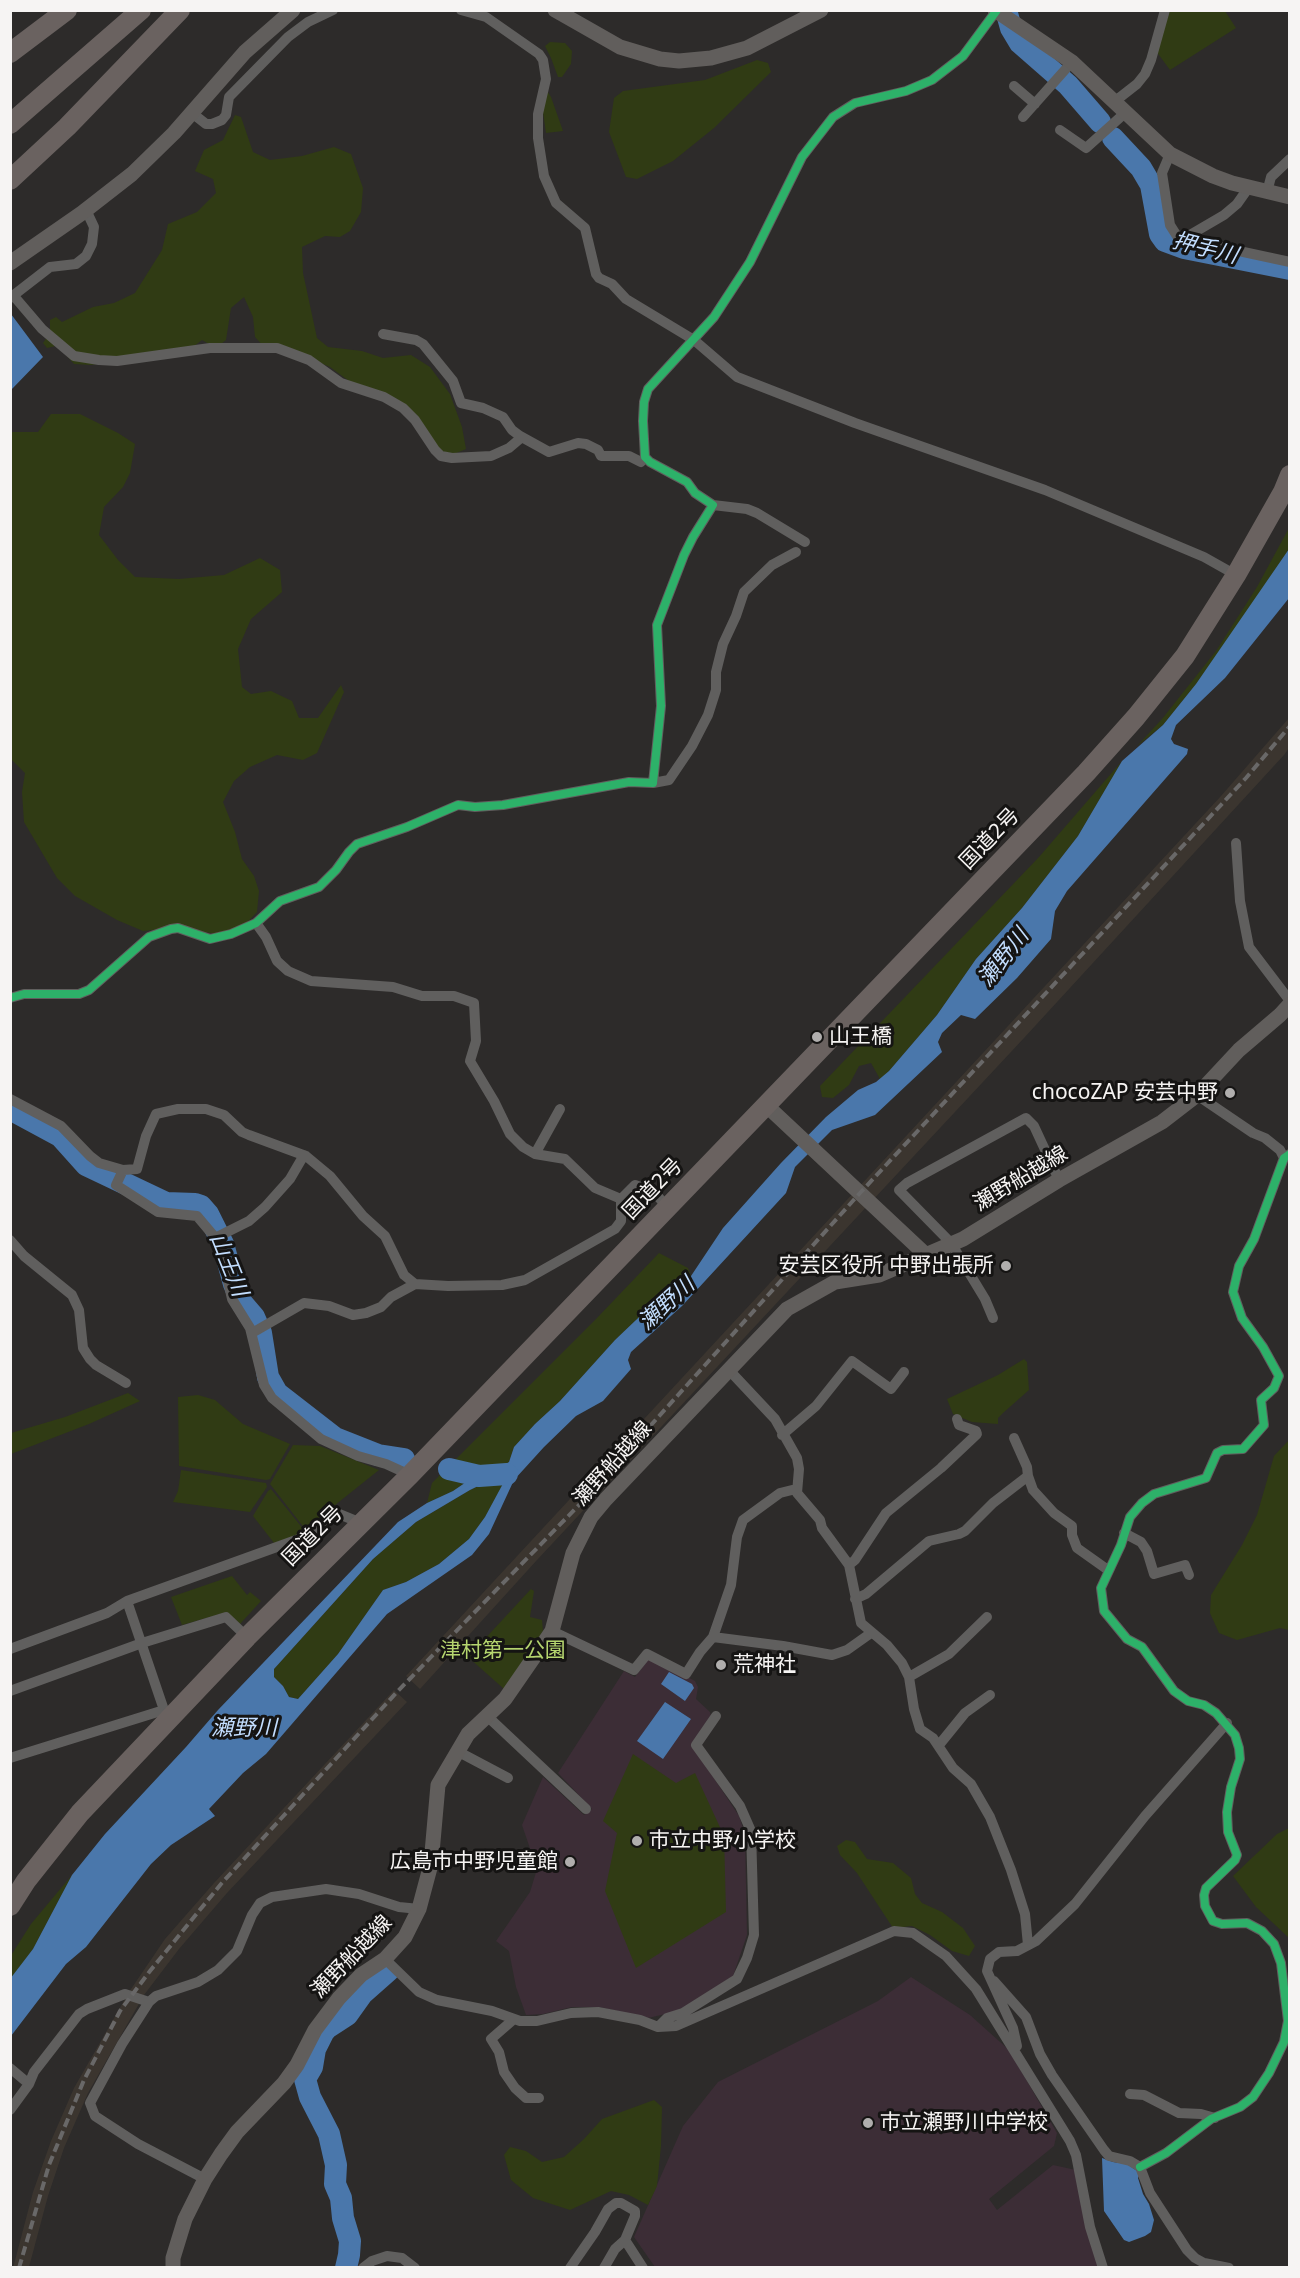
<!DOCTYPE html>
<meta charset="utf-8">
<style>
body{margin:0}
#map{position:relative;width:1300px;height:2278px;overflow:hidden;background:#2d2b2a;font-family:"Noto Sans",sans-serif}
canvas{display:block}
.frame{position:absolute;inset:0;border:12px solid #f6f4f3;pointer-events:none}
</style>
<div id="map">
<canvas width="1300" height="2278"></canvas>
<div class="frame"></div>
</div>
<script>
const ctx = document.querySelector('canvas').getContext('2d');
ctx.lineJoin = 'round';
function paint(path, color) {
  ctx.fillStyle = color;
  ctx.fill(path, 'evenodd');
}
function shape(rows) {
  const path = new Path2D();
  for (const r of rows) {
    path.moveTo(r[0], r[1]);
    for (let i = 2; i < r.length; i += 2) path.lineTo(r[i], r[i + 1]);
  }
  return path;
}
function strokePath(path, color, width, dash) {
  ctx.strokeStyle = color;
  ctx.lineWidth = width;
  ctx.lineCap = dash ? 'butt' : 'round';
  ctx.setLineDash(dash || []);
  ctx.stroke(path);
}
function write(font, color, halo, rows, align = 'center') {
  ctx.font = font + ' "Noto Sans","Noto Sans JP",sans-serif';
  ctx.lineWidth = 6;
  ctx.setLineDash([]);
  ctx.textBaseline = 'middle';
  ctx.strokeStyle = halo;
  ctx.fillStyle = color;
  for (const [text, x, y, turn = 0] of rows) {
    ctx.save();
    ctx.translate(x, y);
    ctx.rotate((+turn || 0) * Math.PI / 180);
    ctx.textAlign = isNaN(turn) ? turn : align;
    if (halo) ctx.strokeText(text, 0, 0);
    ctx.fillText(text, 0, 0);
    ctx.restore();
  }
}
paint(shape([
 [1289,718,1289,748,1284,755,1024,1038,537,1560,420,1689,406,1676,1221,796],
 [394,1690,407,1702,227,1893,179,1949,144,1995,88,2093,64,2148,48,2196,29,2267,13,2268,33,2192,51,2141,74,2088,129,1992,165,1939,214,1883]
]), '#3b352f');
paint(shape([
 [648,1660,655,1660,695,1681,698,1687,696,1699,710,1712,711,1717,692,1745,739,1816,745,1834,747,1935,733,1976,683,2010,648,2018,600,2007,572,2007,543,2014,526,2015,516,1987,509,1951,496,1941,530,1892,537,1869,522,1825,543,1777,584,1815,592,1809,558,1773,624,1671,635,1677],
 [911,1977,970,2015,1009,2050,1057,2133,1054,2146,989,2199,997,2210,1053,2165,1076,2170,1100,2267,655,2267,634,2237,683,2126,718,2082,878,2001]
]), '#3c2d36');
paint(shape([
 [1170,11,1225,11,1236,28,1170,70,1156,51],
 [550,42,565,43,572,51,571,64,562,77,558,77,551,58,545,46],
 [757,60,768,63,771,72,714,128,673,161,637,179,626,177,609,132,614,98,623,91,705,80],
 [546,89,551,97,563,131,546,133,543,112],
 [235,115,241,117,253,152,270,160,302,156,334,147,351,154,363,188,361,212,350,231,340,237,325,236,302,247,303,273,317,338,328,347,362,351,383,358,411,355,430,367,450,394,462,427,466,449,454,454,440,451,397,399,353,384,330,367,302,355,267,350,255,337,253,317,244,297,231,308,226,340,216,348,202,340,189,350,91,365,74,364,65,354,60,345,47,348,43,343,50,333,50,320,56,317,62,322,93,307,114,303,135,293,162,250,168,224,197,212,216,193,213,179,195,171,204,150,223,140],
 [51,414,80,414,118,433,135,444,130,473,123,487,104,507,99,535,118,560,135,577,179,579,224,575,260,558,280,570,282,592,251,619,238,649,242,687,251,694,271,691,292,701,299,718,318,718,341,685,344,692,317,753,303,760,277,755,250,767,234,781,223,802,235,832,242,859,254,876,259,891,257,912,238,932,220,935,181,927,143,931,117,920,75,896,57,878,24,822,22,792,25,773,10,758,10,432,38,432],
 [1289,528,1289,549,1233,632,1196,684,1163,725,1137,746,1162,719,1216,651,1257,587],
 [1122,761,1078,836,1022,908,976,959,937,1015,889,1071,880,1079,871,1063,859,1066,849,1085,833,1098,822,1097,820,1086,1039,857],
 [659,1253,688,1268,691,1276,657,1300,615,1340,560,1401,535,1424,514,1447,509,1462,497,1469,481,1472,453,1491,427,1503,432,1483,596,1319],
 [1024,1359,1027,1362,1029,1390,1003,1413,998,1418,998,1424,972,1422,953,1414,947,1399,998,1375],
 [128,1393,140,1401,89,1424,11,1454,11,1433,65,1417],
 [198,1395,215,1400,243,1424,290,1444,270,1479,266,1480,179,1466,178,1397],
 [1289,1440,1289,1630,1280,1628,1237,1640,1219,1633,1210,1613,1211,1595,1242,1545,1257,1515,1274,1456],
 [293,1445,320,1446,379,1470,305,1529,270,1484],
 [181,1470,266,1483,267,1487,250,1512,173,1502,178,1491],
 [497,1477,507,1477,485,1517,469,1539,439,1564,406,1582,383,1590,338,1654,298,1699,289,1697,283,1686,274,1677,274,1669,373,1559,416,1522,470,1490],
 [271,1489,304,1530,294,1537,274,1543,253,1516,268,1491],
 [232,1576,247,1595,250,1592,261,1601,240,1624,227,1612,182,1625,171,1597],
 [531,1589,534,1591,530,1617,542,1620,543,1631,504,1689,468,1657],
 [633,1754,676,1783,695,1773,724,1836,726,1912,636,1968,605,1891,617,1833,603,1821],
 [1289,1828,1289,1938,1256,1907,1233,1876,1277,1834],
 [846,1840,855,1842,867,1859,893,1863,911,1878,915,1894,922,1903,942,1912,963,1928,975,1946,969,1956,952,1951,930,1935,912,1926,893,1928,857,1873,840,1855,837,1846],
 [72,1875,33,1949,11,1979,10,1957,31,1924],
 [654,2100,662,2107,661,2146,657,2186,648,2205,629,2195,611,2191,570,2210,533,2198,511,2180,504,2155,510,2147,526,2151,542,2162,564,2157,584,2139,602,2119]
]), '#303b14');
paint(shape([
 [11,314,43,357,11,390,10,390],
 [1289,549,1289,598,1225,678,1176,725,1171,739,1174,744,1188,749,1187,754,1067,891,1055,911,1051,939,1017,978,975,1019,961,1015,942,1033,938,1042,942,1052,875,1115,832,1130,795,1167,786,1193,682,1306,631,1352,628,1360,631,1369,603,1401,576,1416,544,1447,514,1480,489,1534,472,1555,387,1614,266,1754,243,1773,209,1809,215,1816,171,1845,151,1864,86,1947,66,1964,11,2036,10,1979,33,1949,72,1875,105,1834,186,1747,218,1710,398,1522,427,1503,453,1491,481,1472,497,1469,509,1462,514,1447,535,1424,560,1401,615,1340,657,1300,691,1276,723,1228,781,1163,826,1117,858,1090,876,1082,889,1071,937,1015,976,959,1022,908,1078,836,1122,761,1163,725,1196,684],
 [497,1477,506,1478,485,1517,469,1539,439,1564,406,1582,383,1590,338,1654,298,1699,289,1697,283,1686,274,1677,274,1669,373,1559,416,1522,470,1490],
 [669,1672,692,1684,694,1688,685,1701,661,1684],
 [665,1702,691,1719,663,1759,637,1741],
 [1102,2158,1113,2162,1127,2164,1140,2173,1138,2178,1143,2194,1149,2204,1154,2220,1151,2232,1145,2236,1129,2242,1124,2240,1104,2211]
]), '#4a77ab');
strokePath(shape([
 [1006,10,1011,28,1020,43,1068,85,1100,122],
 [1113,138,1141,168,1151,185,1160,234,1165,241,1184,248,1290,269],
 [10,1109,60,1136,86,1165,166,1203,195,1204,201,1206,208,1214,223,1244,234,1284,242,1303,254,1317,261,1333,268,1377,277,1393,335,1438,378,1455,404,1459],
 [449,1469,479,1476,507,1474],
 [346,2268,349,2255,350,2241,343,2218,341,2198,335,2184,336,2165,329,2134,310,2097,305,2079,312,2067,315,2049,323,2033,327,2028,347,2015,362,1994,388,1971]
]), '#4a77ab', 22);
strokePath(shape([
 [461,10,486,17,539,54,543,60,546,79,538,114,538,138,544,176,556,203,585,228,596,274,599,278,612,284,626,299,694,340,737,377,855,423,1045,490,1204,557,1236,575],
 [1014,86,1035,104],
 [1114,102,1137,84,1145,74,1151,60,1165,10],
 [192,113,206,124,212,124,222,120,226,115,229,97,288,37,308,22,333,10],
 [1023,117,1072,62],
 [1060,130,1086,148,1125,113],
 [1170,154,1162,173,1170,225,1177,236,1183,239,1290,262],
 [1267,192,1271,177,1290,159],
 [1183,239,1224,215,1237,204,1249,187],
 [13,295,42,329,74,356,99,360,117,361,210,348,277,348,309,360,341,383,384,397,403,408,415,420,435,450,441,456,452,458,491,456,509,448,522,437],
 [10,298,50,267,76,264,86,256,92,244,94,227,86,210],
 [383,334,416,340,423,344,453,381,461,403,483,408,503,417,512,430,520,436,549,452,578,443,586,444,598,450,601,456,629,456,641,462,645,457],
 [713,505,747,509,757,513,805,542],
 [653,783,669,780,692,746,708,715,716,690,716,672,723,644,736,616,744,592,772,565,796,552],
 [1236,843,1240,901,1249,947,1290,1001],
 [256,923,266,937,277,961,288,971,311,981,393,987,422,996,454,996,474,1003,476,1041,470,1061,494,1101,510,1134,523,1147,535,1154,565,1159,595,1188,621,1199],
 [10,998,24,994,79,994,89,990,149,937,171,929,178,928,210,939,231,934,256,923,280,901,319,887,336,870,349,852,357,844,407,827,458,805,475,807,503,805,629,782,653,783,661,706,657,625,684,555,693,537,713,505,695,493,687,482,650,462,645,457,643,421,644,402,648,389,714,317,750,262,802,157,833,117,855,103,906,91,932,80,963,56,997,10],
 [1197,1095,1253,1133,1265,1138,1280,1150,1284,1158],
 [10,1099,61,1126,90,1156,99,1163,123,1170],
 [535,1154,560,1109],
 [215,1238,249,1221,265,1207,290,1179,304,1155],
 [10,1240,24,1256,72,1295,79,1310,83,1348,90,1359,96,1365,126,1383],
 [993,1318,985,1299,951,1243,899,1190,907,1183,1026,1118,1034,1126,1059,1180],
 [252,1333,304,1303,329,1306,353,1315,366,1313,381,1307,391,1297,415,1284],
 [729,1370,775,1419,797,1458,799,1469,797,1493,820,1520,822,1528,849,1565,861,1623,887,1645,902,1663,909,1677,914,1709,920,1729,933,1738,953,1768,971,1784,990,1817,1011,1870,1025,1914,1028,1945],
 [782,1435,816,1406,852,1361,891,1389,904,1372],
 [1014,1438,1027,1467,1028,1476,1033,1490,1054,1513,1072,1526,1072,1535,1077,1548,1108,1570],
 [410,1475,386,1464,358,1456,321,1439,272,1398,264,1385,250,1328,232,1299,221,1251,213,1235,197,1216,158,1212,116,1185,123,1170,137,1169,146,1136,156,1114,178,1109,206,1109,224,1115,242,1132,249,1135,306,1156,330,1176,363,1216,385,1236,404,1275,415,1284,448,1286,502,1285,525,1280,615,1229,621,1221,621,1199,635,1185,654,1192,668,1208],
 [1124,1533,1141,1542,1147,1551,1154,1574,1185,1565,1189,1575],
 [849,1565,855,1560,886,1513,941,1468,977,1434,976,1431,959,1425,957,1419],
 [855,1599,866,1594,929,1541,959,1534,965,1531,993,1503,1028,1476],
 [127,1601,164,1710,168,1714],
 [552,1631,634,1670,647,1654,686,1674,700,1652,713,1637,731,1585,737,1537,743,1520,780,1493,796,1489],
 [713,1637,783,1646,832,1655,847,1650,871,1633],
 [10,1649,107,1613,127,1601,310,1535,339,1514,361,1523],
 [909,1677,949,1654,987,1617],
 [10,1691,142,1643,226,1617,247,1637],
 [487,1716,586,1809],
 [939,1745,965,1713,990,1695],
 [457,1751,508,1778],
 [10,1758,164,1710],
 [385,1959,419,1992,437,2000,492,2011,520,2021,537,2021,571,2013,598,2012,640,2020,658,2027,676,2026,894,1931,913,1933,946,1956,976,1989,1070,2141,1076,2155,1090,2227,1103,2268],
 [994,1981,1026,2017,1040,2054,1052,2075,1104,2150,1109,2156,1130,2161,1140,2167,1150,2193,1187,2250,1195,2258,1204,2263,1229,2268],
 [514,2019,491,2039,499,2052,504,2072,515,2088,526,2098,539,2098],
 [658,2027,667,2018,683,2013,737,1979,747,1958,754,1935,751,1831,740,1806,696,1745,716,1716],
 [1017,2046,1013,2028,987,1971,990,1959,999,1952,1017,1951,1036,1941,1075,1904,1145,1816,1227,1723],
 [10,2068,29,2084],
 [1130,2094,1144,2095,1179,2113,1201,2114,1215,2118],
 [10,2110,29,2084,34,2072,79,2014,87,2009,125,1994,149,2002],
 [1140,2167,1166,2153,1211,2119,1240,2107,1253,2097,1269,2073,1284,2042,1288,2021,1281,1963,1274,1944,1262,1931,1247,1923,1222,1924,1213,1921,1205,1906,1204,1895,1206,1888,1235,1860,1237,1855,1228,1832,1227,1812,1231,1787,1240,1759,1239,1748,1235,1735,1216,1713,1204,1705,1188,1701,1174,1691,1142,1647,1127,1639,1104,1611,1101,1588,1121,1545,1130,1517,1142,1503,1154,1494,1206,1478,1217,1453,1223,1450,1243,1449,1264,1425,1261,1400,1274,1388,1279,1376,1263,1347,1242,1318,1233,1292,1239,1266,1254,1239,1284,1158,1290,1154],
 [205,2179,138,2144,95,2116,90,2103,122,2044,149,2002,156,1996,198,1982,218,1970,237,1951,252,1915,260,1903,272,1897,326,1889,359,1894,399,1907,419,1909],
 [625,2240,643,2268],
 [363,2268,372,2261,387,2256,402,2258,415,2268],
 [570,2268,595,2232,608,2209,616,2203,621,2203,635,2211,635,2216,625,2240,615,2249,604,2268]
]), '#605f5e', 10);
strokePath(shape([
 [555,10,620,47,660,59,679,61,711,58,747,48,821,10],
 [995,10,1072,62,1170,154,1213,176,1232,183,1290,197],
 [10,263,82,213,132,174,174,133,245,52,293,10],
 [767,1106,925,1254],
 [173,2268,173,2258,185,2219,205,2179,221,2154,237,2132,284,2083,297,2065,315,2030,339,1998,361,1975,385,1959,405,1937,419,1909,431,1864,438,1785,468,1734,505,1699,552,1631,573,1553,591,1517,606,1499,787,1309,835,1282,879,1275,963,1239,1059,1180,1162,1122,1197,1095,1239,1050,1280,1015,1290,1004]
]), '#615e5c', 15);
strokePath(shape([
 [10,53,67,10],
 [10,124,141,10],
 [10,180,67,127,180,10],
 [10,1906,26,1881,80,1813,247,1637,410,1475,1086,773,1136,717,1185,656,1236,575,1283,492,1290,475]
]), '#6a6260', 20);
strokePath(shape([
 [19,2268,49,2165,84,2080,120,2011,150,1971,221,1884,397,1692,579,1505,860,1193,1246,778,1290,726]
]), '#696868', 4, [9, 4.5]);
strokePath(shape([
 [10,998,24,994,79,994,89,990,149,937,171,929,178,928,210,939,231,934,256,923,280,901,319,887,336,870,349,852,357,844,407,827,458,805,475,807,503,805,629,782,653,783,661,706,657,625,684,555,693,537,713,505,695,493,687,482,650,462,645,457,643,421,644,402,648,389,714,317,750,262,802,157,833,117,855,103,906,91,932,80,963,56,997,10],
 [1140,2167,1166,2153,1211,2119,1240,2107,1253,2097,1269,2073,1284,2042,1288,2021,1281,1963,1274,1944,1262,1931,1247,1923,1222,1924,1213,1921,1205,1906,1204,1895,1206,1888,1235,1860,1237,1855,1228,1832,1227,1812,1231,1787,1240,1759,1239,1748,1235,1735,1216,1713,1204,1705,1188,1701,1174,1691,1142,1647,1127,1639,1104,1611,1101,1588,1121,1545,1130,1517,1142,1503,1154,1494,1206,1478,1217,1453,1223,1450,1243,1449,1264,1425,1261,1400,1274,1388,1279,1376,1263,1347,1242,1318,1233,1292,1239,1266,1254,1239,1284,1158,1290,1154]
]), '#2db169', 8);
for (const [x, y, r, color] of [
 [817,1037,6,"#b0aead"],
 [1230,1093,6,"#b0aead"],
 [1006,1266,6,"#b0aead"],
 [721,1665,6,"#b0aead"],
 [637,1841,6,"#b0aead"],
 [570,1862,6,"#b0aead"],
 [868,2123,6,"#b0aead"]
]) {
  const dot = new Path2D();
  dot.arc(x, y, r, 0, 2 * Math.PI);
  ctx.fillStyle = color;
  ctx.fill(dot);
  strokePath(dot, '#151413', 2);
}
write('21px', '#f6f4f3', '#151413', [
 ["国道2号",990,839,-46],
 ["瀬野船越線",1021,1179,-31],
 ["国道2号",653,1189,-46],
 ["瀬野船越線",613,1464,-48],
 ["国道2号",313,1536,-45],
 ["瀬野船越線",352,1957,-46]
]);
write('21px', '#f6f4f3', '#151413', [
 ["山王橋",829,1037],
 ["chocoZAP 安芸中野",1218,1093,"right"],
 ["安芸区役所 中野出張所",994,1266,"right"],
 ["荒神社",733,1665],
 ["市立中野小学校",649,1841],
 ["広島市中野児童館",558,1862,"right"],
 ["市立瀬野川中学校",880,2123]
], 'left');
write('21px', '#b5d56f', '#151413', [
 ["津村第一公園",503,1651]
]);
write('italic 22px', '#c3deff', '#151413', [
 ["押手川",1205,249,14],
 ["瀬野川",1004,958,-52],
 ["山王川",228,1265,68],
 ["瀬野川",667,1304,-42],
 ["瀬野川",244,1729]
]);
</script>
